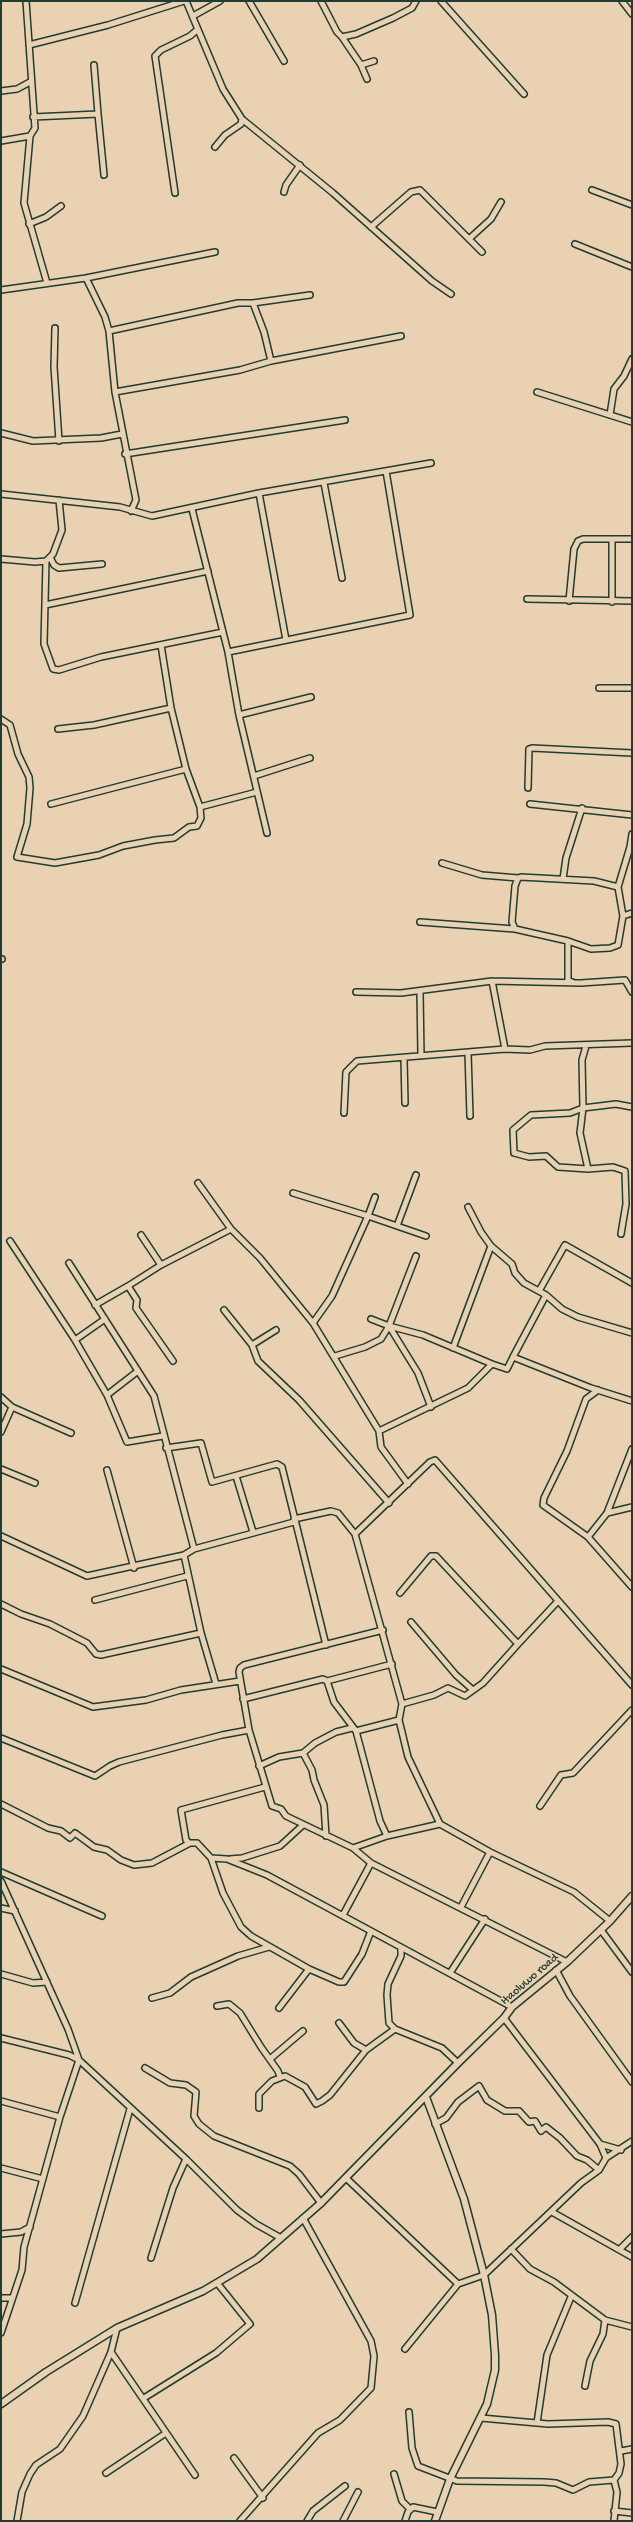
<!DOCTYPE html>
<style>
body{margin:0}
#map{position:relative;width:633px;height:2522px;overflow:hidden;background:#e9d1b1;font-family:"Gochi Hand",sans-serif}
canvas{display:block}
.frame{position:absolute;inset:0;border:2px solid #1f3d34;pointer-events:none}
</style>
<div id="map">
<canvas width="633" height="2522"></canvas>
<div class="frame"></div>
</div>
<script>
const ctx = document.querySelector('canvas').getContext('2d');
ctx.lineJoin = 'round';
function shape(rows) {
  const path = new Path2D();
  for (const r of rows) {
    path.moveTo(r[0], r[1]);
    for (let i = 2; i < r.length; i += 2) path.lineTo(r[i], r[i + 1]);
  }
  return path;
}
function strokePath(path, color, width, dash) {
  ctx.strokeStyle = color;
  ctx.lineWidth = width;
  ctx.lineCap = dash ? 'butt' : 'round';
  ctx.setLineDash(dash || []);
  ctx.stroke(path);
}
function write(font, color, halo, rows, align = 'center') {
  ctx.font = font + ' "Gochi Hand",sans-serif';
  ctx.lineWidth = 3;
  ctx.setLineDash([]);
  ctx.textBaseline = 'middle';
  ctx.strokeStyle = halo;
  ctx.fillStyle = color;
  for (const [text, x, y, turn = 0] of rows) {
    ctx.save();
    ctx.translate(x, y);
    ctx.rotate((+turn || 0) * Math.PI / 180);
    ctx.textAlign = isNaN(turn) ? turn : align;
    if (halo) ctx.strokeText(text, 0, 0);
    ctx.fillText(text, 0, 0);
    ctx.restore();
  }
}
const minor = shape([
 [26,1,35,128,30,136,24,203,47,283],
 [186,1,223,89,242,119,333,193,432,281,451,294],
 [249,1,284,61],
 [321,1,337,32,342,37,356,34,393,18,412,8,416,1],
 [441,1,524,94],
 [622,1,632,14],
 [193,16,220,1],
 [342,37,361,65,374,61],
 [29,45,108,25,184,1],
 [361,65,367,79],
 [1,91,17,89,30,82],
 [98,114,104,175],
 [33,117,98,114,94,65],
 [1,141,30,136],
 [215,147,225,135,241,124,242,119],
 [592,190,632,205],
 [284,192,286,185,300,165],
 [175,193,155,56,161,50,190,36,197,30],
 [29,224,46,217,61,206],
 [371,227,411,192,420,190,482,252],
 [469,239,491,219,501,202],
 [575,244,632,267],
 [86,278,105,317,109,331,115,392,136,500,131,511],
 [1,290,86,278,215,252],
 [253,303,310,295],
 [55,328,54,367,59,441],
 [109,331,238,303,253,303,264,332,271,361],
 [115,392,240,370,271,361,401,336],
 [537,392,632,422],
 [610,415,614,389,624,376,632,359],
 [1,433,33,441,101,438,122,434],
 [125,454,345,420],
 [324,483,342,578],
 [259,493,286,640],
 [1,494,120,507,152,516,259,493,431,463],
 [192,509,228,652,239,715,267,833],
 [612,539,612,602],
 [50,557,54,565,59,568,102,564],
 [1,559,35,562,46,561,53,554,62,530,59,500],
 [46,561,44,644,53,669,59,670,101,657,223,632],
 [527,599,632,601],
 [569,601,574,549,578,541,583,539,632,539],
 [45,605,208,571],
 [228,652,410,615,386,471],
 [599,688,632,688],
 [239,715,311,697],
 [1,719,10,725,18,754,29,777,30,788,27,824,17,857,55,863,99,855,123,846,155,840,174,838,189,827,197,826,201,818,200,807,186,769,171,708,161,645],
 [58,729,94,725,171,708],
 [254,776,310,758],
 [528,788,529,749,532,748,632,753],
 [51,804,186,769],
 [530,804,632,815],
 [200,807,257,792],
 [632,834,630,847,632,847],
 [442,863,482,875,518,878],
 [563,879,566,858,582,808],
 [623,916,632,913],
 [420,922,515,929,568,941,568,981,572,982],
 [515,929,512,922,515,886,518,878,521,877,594,881,618,887],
 [568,941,591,949,610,948,618,945,623,916,618,887,630,847],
 [1,959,2,959],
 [420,991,421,1056],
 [356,992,401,993,492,981],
 [586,1046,582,1060,583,1108,580,1133,588,1169,613,1167,625,1171,626,1204,621,1234],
 [505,1049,492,981,581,983,625,980,632,992],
 [468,1053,470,1116],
 [404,1058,405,1103],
 [344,1113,346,1072,357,1061,505,1049,530,1050,545,1046,632,1043],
 [588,1169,558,1167,546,1156,529,1157,514,1153,513,1130,531,1115,570,1113,583,1108,616,1104,632,1107],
 [198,1183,231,1229,260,1258,313,1323,379,1431,381,1447,408,1484],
 [293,1193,368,1216,332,1296,313,1323],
 [375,1197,368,1216,426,1236],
 [468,1207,481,1232,491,1246,512,1264,515,1273,524,1283,546,1295,562,1309,578,1317,632,1333],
 [397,1226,416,1175],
 [141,1235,161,1265,231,1229],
 [10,1241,75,1340,107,1395,127,1442,163,1436],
 [69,1263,154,1396,194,1549],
 [161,1265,128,1286,137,1300,136,1308,173,1361],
 [539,1291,565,1245,632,1283],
 [95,1305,128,1286],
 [224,1310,252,1345,258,1361,299,1400,389,1503],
 [371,1319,389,1326,423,1335,492,1364,468,1388,379,1431],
 [389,1326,418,1373,431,1407],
 [75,1340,105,1319],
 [252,1345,276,1330],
 [453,1348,491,1246],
 [335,1356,365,1347,381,1339,389,1326,416,1256],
 [513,1357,546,1295],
 [492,1364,507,1369,513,1357,591,1388,632,1401],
 [107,1395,138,1371],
 [1,1397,12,1407,1,1432],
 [12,1407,71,1433],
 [166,1448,201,1443,212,1482,277,1464,282,1467,326,1645],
 [632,1449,607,1513,588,1537,632,1587],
 [1,1469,35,1483],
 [107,1470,134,1568],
 [236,1476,253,1532],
 [607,1513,632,1507],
 [294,1519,331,1511,338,1513,355,1534,430,1462,435,1460,632,1685],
 [355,1534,402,1704,399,1720,408,1757,440,1824],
 [1,1536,87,1576,184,1555,194,1549,294,1522],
 [588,1537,543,1505,544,1498,567,1451,586,1399,598,1390],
 [184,1555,201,1633,216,1684],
 [400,1593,431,1556,436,1556,518,1644,558,1601],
 [95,1600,187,1576],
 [1,1604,21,1614,50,1624,87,1643,96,1654,101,1655,201,1633],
 [411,1622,456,1675,473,1690],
 [383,1630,244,1665,240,1668,239,1672,249,1730,272,1806,281,1809,286,1816,353,1848,371,1863,567,1962],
 [1,1669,93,1707,146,1700,181,1690,240,1681],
 [327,1681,392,1664],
 [243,1699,323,1679,327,1681,334,1702,356,1731],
 [402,1704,434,1695,448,1688,465,1696,483,1683,518,1644],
 [1,1738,95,1776,110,1766,119,1762,222,1735,249,1730],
 [303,1753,312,1770,314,1780,324,1805,326,1836],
 [259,1766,279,1757,303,1753,315,1743,336,1732,352,1728],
 [265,1787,181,1810,186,1840,189,1843,197,1843,211,1858,227,1859,267,1875,512,2007],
 [1,1804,48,1828,61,1831,70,1838,75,1833,94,1847,107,1850,121,1860,134,1865,152,1863,190,1843],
 [540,1806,561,1775,573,1773,632,1710],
 [387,1836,380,1821,356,1731,399,1720],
 [353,1848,387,1836,440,1824,490,1852,574,1892,610,1921],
 [211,1858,223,1893,241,1927,251,1936,309,1969,339,1982,344,1982,362,1954,371,1931],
 [230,1859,242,1858,280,1846,303,1825],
 [1,1872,102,1916],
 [1,1881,68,2029,79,2060,60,2117,24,2247,22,2270,1,2333],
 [461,1907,490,1852],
 [1,1908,15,1911],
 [343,1915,371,1863],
 [601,1930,632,1972],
 [401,1948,401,1956,388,1984,387,1995,389,2023,395,2029,442,2048,458,2063],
 [556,1970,570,1996,632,2082],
 [450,1973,485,1919],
 [1,1974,33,1983,47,1982],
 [152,1998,170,1993,191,1977,238,1956,269,1947],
 [217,2006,229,2004,240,2013,261,2047,278,2071,280,2077],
 [279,2008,309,1969],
 [504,2018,600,2144,606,2158],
 [339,2023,354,2043,366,2050],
 [1,2038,69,2055,79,2060,186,2159,237,2210,256,2224,281,2238],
 [270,2059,303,2031],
 [145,2068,170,2083,186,2085,196,2092,194,2116,199,2124,214,2136,290,2166,299,2174,321,2203],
 [1,2101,60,2117],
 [259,2108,259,2094,272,2081,285,2076,305,2087,316,2104,322,2101,330,2095,366,2050,395,2029],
 [435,2124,446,2118,458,2102,479,2086,487,2100,505,2111,519,2111,529,2122,535,2121,541,2131,546,2127,560,2138,577,2156,587,2160,599,2170],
 [600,2144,621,2150],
 [1,2168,43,2179],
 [346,2178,458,2284],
 [552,2212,632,2257],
 [1,2234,21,2232,30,2227],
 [511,2249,530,2269,554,2282,605,2320,632,2327],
 [620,2249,632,2237],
 [151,2258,173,2188,186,2159],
 [1,2298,12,2298],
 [75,2303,130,2109],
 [405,2349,458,2284,484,2275,581,2183,599,2170,606,2158,632,2141],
 [111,2352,195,2475],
 [585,2386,590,2361,603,2334,605,2320],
 [144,2398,216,2353,250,2324,218,2284],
 [409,2412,412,2448,418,2466,457,2481,544,2482,556,2483,573,2490,589,2482,614,2480],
 [481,2418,548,2424,608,2422,616,2424,621,2464,619,2473,614,2480,617,2492,614,2521],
 [537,2423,547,2355,571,2297],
 [621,2451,632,2449],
 [234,2458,263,2498],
 [106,2473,166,2433],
 [394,2474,402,2501,410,2509],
 [614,2511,632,2513],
 [17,2521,22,2492,30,2474,36,2465,60,2449,83,2416,111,2352,117,2328],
 [240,2521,318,2433,340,2420,371,2388,374,2356,371,2341,303,2218],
 [307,2521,313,2511,345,2486],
 [343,2521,358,2492],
 [405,2521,408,2512,413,2507,437,2512]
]);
const tertiary = shape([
 [426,2097,464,2199,484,2275,492,2315,495,2355,495,2370,487,2404,450,2479,435,2521],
 [1,2404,46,2372,117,2328,203,2291,257,2259,321,2203,458,2063,504,2018,512,2007,567,1962,610,1921,632,1896]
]);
strokePath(minor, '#1f3d34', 8);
strokePath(tertiary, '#1f3d34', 9);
strokePath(minor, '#e9d1b1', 5);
strokePath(tertiary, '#e9d1b1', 6);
write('12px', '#1f3d34', '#e9d1b1', [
 ["Itaoluwo road",530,1980,-41]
]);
</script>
